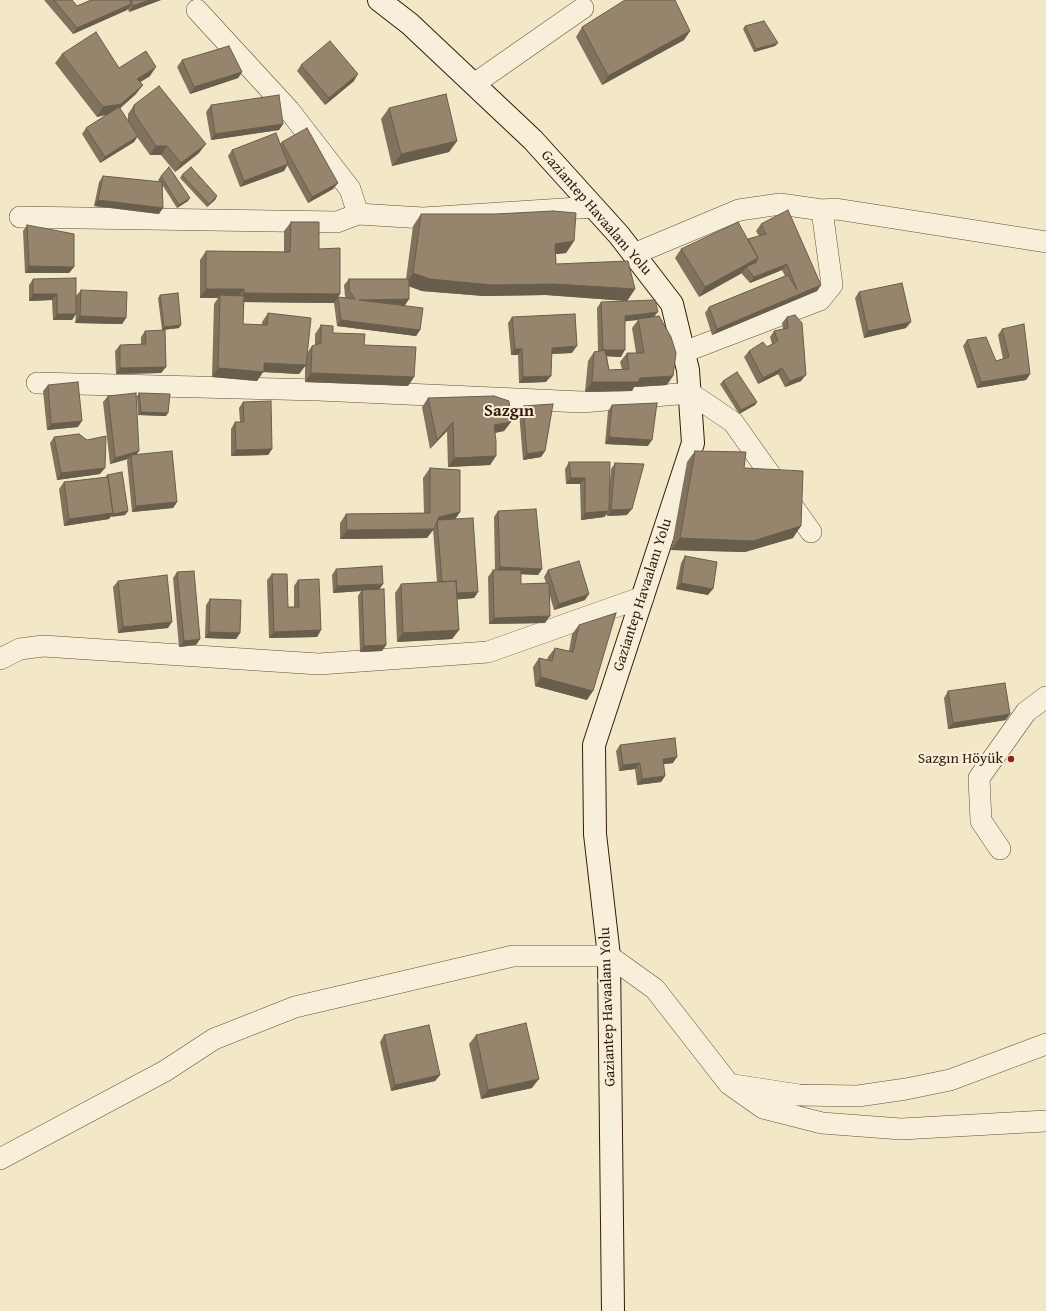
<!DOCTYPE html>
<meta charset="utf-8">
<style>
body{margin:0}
canvas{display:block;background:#f2e7c6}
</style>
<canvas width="1046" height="1311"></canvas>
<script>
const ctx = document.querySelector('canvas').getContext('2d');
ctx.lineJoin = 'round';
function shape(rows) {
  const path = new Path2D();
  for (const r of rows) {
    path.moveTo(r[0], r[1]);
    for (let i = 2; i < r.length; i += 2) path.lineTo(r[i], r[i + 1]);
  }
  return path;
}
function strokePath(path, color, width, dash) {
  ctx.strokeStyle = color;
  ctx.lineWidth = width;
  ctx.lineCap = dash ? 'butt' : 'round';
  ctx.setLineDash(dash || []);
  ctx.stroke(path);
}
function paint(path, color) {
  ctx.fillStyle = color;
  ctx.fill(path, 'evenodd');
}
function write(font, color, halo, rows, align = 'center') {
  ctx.font = font + ' "Gentium Book Plus",serif';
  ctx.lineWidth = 4;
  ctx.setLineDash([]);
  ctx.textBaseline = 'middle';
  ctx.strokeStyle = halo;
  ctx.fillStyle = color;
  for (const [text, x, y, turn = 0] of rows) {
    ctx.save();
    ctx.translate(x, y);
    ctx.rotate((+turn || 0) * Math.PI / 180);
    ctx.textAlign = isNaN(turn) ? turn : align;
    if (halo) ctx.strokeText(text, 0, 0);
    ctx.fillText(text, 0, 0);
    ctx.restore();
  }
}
const street = shape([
 [197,10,289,110,350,189,358,214],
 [474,84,583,8],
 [20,217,337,222,358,214,423,218,594,207],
 [634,254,739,210,780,204,822,210,836,209,1046,242],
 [684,352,820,300,832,285,822,210],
 [37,383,318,390,582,402,690,393,733,422,811,532],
 [0,659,20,649,43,646,319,664,488,652,643,597],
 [1000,849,981,821,979,778,1026,712,1046,697],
 [734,1085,799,1095,858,1096,906,1089,950,1080,1046,1044],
 [0,1159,165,1071,214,1039,295,1007,513,956,609,956,655,989,729,1084,763,1108,822,1123,901,1129,1046,1121]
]);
const secondary = shape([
 [379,0,410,24,533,140,619,235,672,304,688,370,693,443,594,745,595,834,609,956,613,1311]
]);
strokePath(street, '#634e39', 22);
strokePath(secondary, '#331b0a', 24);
strokePath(street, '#f7efda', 21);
strokePath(secondary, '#f7efda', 22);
paint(shape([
 [44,0,72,0,77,6,91,0,161,0,129,12,128,9,127,10,73,34],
 [745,26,775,46,754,52,743,29],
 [582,27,690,31,684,40,602,85,576,37],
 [62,54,119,68,150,76,140,82,136,94,120,108,128,120,128,114,134,105,199,153,175,172,161,155,150,155,137,137,134,142,100,163,82,134,86,128,107,114,97,117,55,63],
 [182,60,242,72,238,78,190,94,177,67],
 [301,65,354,81,325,105,297,71],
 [211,105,283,124,279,130,211,140,206,112],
 [389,108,457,141,449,152,392,166,381,119],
 [282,142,338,183,333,189,308,203,287,165,284,171,240,187,228,156,232,150,280,144],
 [182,175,217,196,215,200,207,207,180,178],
 [103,176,160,182,158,180,161,176,188,201,177,208,163,186,159,214,94,206,99,182],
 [421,214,574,241,566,253,556,254,556,264,635,289,627,301,546,295,484,296,422,291,409,286,409,299,405,305,420,330,416,336,337,326,334,303,244,302,243,324,262,325,262,322,268,313,307,353,312,346,315,345,315,334,321,325,333,333,364,345,414,377,408,386,305,382,305,366,299,374,263,372,257,381,212,377,214,304,218,298,200,298,200,260,206,251,284,252,284,231,291,222,319,249,340,294,338,297,346,298,345,296,344,285,349,279,406,279,413,226],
 [761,224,821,285,817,291,712,335,705,313,709,307,785,276,782,270,750,283,742,274,742,273,699,297,675,258,681,249,748,239,759,236,756,231],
 [27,225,74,267,69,273,25,273,23,231],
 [33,279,76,305,76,296,81,290,126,318,122,324,75,323,76,314,72,320,53,320,52,300,29,301,29,285],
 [859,292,906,328,864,338,855,298],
 [160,295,179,328,162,330,158,298],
 [601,302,654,317,667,385,634,387,632,391,585,392,588,361,594,352,598,351,597,308],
 [638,320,632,328,636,353,627,353,620,362,622,369,609,370,607,356,621,357,625,321],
 [512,317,572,353,551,354,546,382,519,383,518,355,511,355,508,323],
 [787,317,801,381,785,387,778,374,758,384,744,357,749,351,767,347,772,344,770,337,774,331,783,329,782,323],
 [1002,329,1030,374,1026,380,977,388,963,346,967,340,996,361,1003,359,998,335],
 [145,331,166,367,161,373,116,374,115,351,120,345,141,345,141,337],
 [723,381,757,402,755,405,739,414,720,384],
 [48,385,78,427,47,430,43,391],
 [139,393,166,416,138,415,137,396],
 [108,396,139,451,137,454,177,502,173,508,132,512,127,461,128,459,110,464,103,402],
 [428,398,511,422,504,431,495,433,496,456,490,465,448,467,447,431,430,449,422,407],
 [243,402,272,449,268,455,231,456,231,429,235,422,240,422,239,408],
 [612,405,648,446,605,444,608,411],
 [523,406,545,451,541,457,523,460,519,412],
 [54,437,100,474,57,480,50,443],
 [695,451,744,468,793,538,745,552,671,550,687,462],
 [569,462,609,491,611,469,615,463,627,515,607,516,607,514,604,517,581,520,580,484,566,484,565,469],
 [430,468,460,512,455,519,478,592,474,598,457,599,459,630,452,639,397,642,395,593,401,584,437,582,433,529,427,538,340,539,340,523,346,514,424,513,423,478],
 [107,475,128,511,125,515,111,516,109,519,64,526,59,489,64,482,106,477],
 [498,511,542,569,538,575,521,574,521,584,546,583,544,577,548,570,585,600,554,610,549,593,545,623,489,624,488,577,493,570,495,570,494,517],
 [685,556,708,595,676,589,681,563],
 [336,569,379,589,386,645,382,651,360,652,358,596,361,591,333,593,332,575],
 [177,572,200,639,196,645,179,647,173,578],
 [272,574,288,607,294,607,294,586,298,580,321,630,317,637,269,638,267,580],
 [118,581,168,628,118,633,113,587],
 [210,599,240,633,236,639,205,638,206,605],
 [579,625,587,700,535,686,533,667,539,658,547,660,548,657,555,648,569,651,572,634],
 [948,691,1006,720,948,729,944,698],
 [620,745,673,763,663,764,665,776,661,782,637,785,635,769,619,771,616,751],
 [384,1035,440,1075,435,1081,391,1091,380,1042],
 [476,1035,532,1088,481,1099,469,1044]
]), '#81725d');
paint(shape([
 [149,0,161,0,129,12,133,6],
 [131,4,127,10,73,34,77,28],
 [690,31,684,40,602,85,608,76],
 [778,43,775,46,754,52,756,49],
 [156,67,150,76,131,88,137,79],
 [242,72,238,78,190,94,194,87],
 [358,74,354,81,325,105,329,98],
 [143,85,136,94,115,113,97,117,103,107],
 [283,124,279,130,211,140,215,134],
 [138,136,134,142,100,163,105,157],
 [457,141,449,152,392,166,401,154],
 [206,144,199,153,175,172,181,163],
 [156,146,167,146,161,155,150,155],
 [288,164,284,171,240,187,244,181],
 [338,183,333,189,308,203,312,197],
 [217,196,215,200,207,207,209,204],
 [190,198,188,201,177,208,179,205],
 [98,200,163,208,159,214,94,206],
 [574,241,566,253,547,255,555,244],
 [758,258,752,268,746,267,742,273,699,297,705,287],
 [787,264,782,270,750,283,754,277],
 [29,266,74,267,69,273,25,273],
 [413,273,554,284,635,289,627,301,546,295,484,296,422,291,405,285],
 [821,285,817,291,712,335,717,329],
 [206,289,244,289,238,298,220,295,218,298,200,298],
 [244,293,340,294,334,303,238,302],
 [33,294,57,294,52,300,29,301],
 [409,299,405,305,359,300],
 [658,312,653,318,620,322,625,316],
 [57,314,76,314,72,320,53,320],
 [80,316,126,318,122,324,75,323],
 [341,320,420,330,416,336,337,326],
 [911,322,906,328,864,338,868,331],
 [181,325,179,328,162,330,164,327],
 [577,346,572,353,547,354,552,348],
 [515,349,522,349,518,355,511,355],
 [603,350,625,350,621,357,599,356],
 [264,363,306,365,299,374,263,372,257,381,212,377,218,368],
 [166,367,161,373,116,374,120,368],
 [782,368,778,374,758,384,763,378],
 [311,373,414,377,408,386,305,382],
 [1030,374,1026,380,977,388,981,382],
 [806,375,801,381,785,387,790,381],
 [551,376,546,382,519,383,523,377],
 [673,376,667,385,634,387,632,391,585,392,592,382,640,378],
 [757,402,755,405,739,414,741,410],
 [141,412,168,413,166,416,138,415],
 [82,421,78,427,47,430,51,424],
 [453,422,447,431,430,449,437,440],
 [511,422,504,431,488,434,494,425],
 [609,437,652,440,648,446,605,444],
 [272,449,268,455,231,456,236,450],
 [139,451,134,457,131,455,128,459,110,464,115,458],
 [545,451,541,457,523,460,527,454],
 [496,456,490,465,448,467,454,458],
 [105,468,100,474,57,480,61,473],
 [571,478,585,478,580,484,566,484],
 [177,502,173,508,132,512,136,506],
 [632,509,627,515,607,516,611,510],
 [128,511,125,515,111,517,113,514],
 [609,511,604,517,581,520,585,513],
 [460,512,454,521,437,520,439,517],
 [113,513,109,519,64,526,69,519],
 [801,526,793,538,745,552,671,550,680,538],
 [434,529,427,538,340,539,347,530],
 [500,567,542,569,538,575,495,573],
 [681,583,713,589,708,595,676,589],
 [383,584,379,590,362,590,361,591,333,593,337,586],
 [478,592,474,598,452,600,456,593],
 [589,594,585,600,554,610,559,604],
 [550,616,545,623,489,624,494,618],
 [172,622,168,628,118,633,123,627],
 [321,630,317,637,269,638,274,632],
 [459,630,452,639,397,642,403,633],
 [209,632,240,633,236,639,205,638],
 [200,639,196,645,179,647,184,641],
 [386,645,382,651,360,652,364,646],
 [541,677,593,691,587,700,535,686],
 [1010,714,1006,720,948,729,953,723],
 [677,757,673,763,658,765,663,759],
 [640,763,635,769,619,771,623,765],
 [665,776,661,782,637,785,642,779],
 [440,1075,435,1081,391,1091,395,1085],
 [539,1079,532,1088,481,1099,488,1090]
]), '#695d4c');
const building = shape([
 [54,0,72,0,77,6,91,0,130,0,131,4,77,28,54,0],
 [131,0,149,0,133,6,131,0],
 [625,0,675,0,690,31,608,76,582,27,625,0],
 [764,21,778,43,756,49,745,26,764,21],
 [96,32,119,68,146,51,156,67,137,79,143,85,121,104,103,107,62,54,96,32],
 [330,41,358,74,329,98,301,65,330,41],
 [229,46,242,72,194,87,182,60,229,46],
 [159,86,206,144,181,163,167,146,156,146,134,113,134,105,159,86],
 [446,94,457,141,401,154,389,108,446,94],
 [279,95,283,124,215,134,211,105,279,95],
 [119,107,138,136,105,157,86,128,119,107],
 [307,128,338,183,312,197,282,142,307,128],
 [276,133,288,164,244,181,232,150,276,133],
 [169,167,190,198,179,205,161,176,169,167],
 [191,167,217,196,209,204,182,175,191,167],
 [103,176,162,182,163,208,98,200,103,176],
 [788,210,821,285,717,329,709,307,788,275,797,290,787,264,754,277,746,267,757,262,756,261,758,258,748,239,766,234,761,224,788,210],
 [553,211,576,213,574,241,555,244,556,264,628,261,635,289,554,284,492,285,430,279,413,273,421,214,495,214,553,211],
 [291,222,319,222,319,249,340,248,340,294,244,293,244,289,206,289,206,251,290,252,291,222],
 [738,222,758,258,705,287,681,249,738,222],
 [27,225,74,234,74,267,29,266,27,225],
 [76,278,76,314,57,314,57,294,33,294,33,279,76,278],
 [349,279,409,279,409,299,359,300,423,308,420,330,341,320,338,297,355,299,349,290,349,279],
 [902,283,911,322,868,331,859,292,902,283],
 [81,290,127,292,126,318,80,316,81,290],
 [178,293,181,325,164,327,160,295,178,293],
 [220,295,244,296,243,324,267,325,268,313,311,318,306,365,264,363,264,372,218,368,220,295],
 [655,300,658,312,625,316,625,350,603,350,601,302,655,300],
 [575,314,577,346,552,348,551,376,523,377,522,349,515,349,512,317,575,314],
 [795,315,802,323,806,375,790,381,782,368,763,378,749,351,763,342,767,347,778,341,774,331,788,328,787,317,795,315],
 [659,316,671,337,676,353,673,376,640,378,638,382,592,382,594,352,605,350,609,370,629,369,627,353,644,353,638,319,659,316],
 [1024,324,1030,374,981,382,967,340,986,337,996,361,1009,357,1002,329,1024,324],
 [321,325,333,326,333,333,365,334,364,345,416,347,414,377,311,373,312,346,321,343,321,325],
 [165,330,166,367,120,368,120,345,146,344,145,331,165,330],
 [737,372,757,402,741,410,723,381,737,372],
 [78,382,82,421,51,424,48,385,78,382],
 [136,393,139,451,115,458,108,396,136,393],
 [139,393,170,394,168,413,141,412,139,393],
 [494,396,509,401,511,422,494,425,496,441,496,456,454,458,453,422,437,440,428,398,494,396],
 [271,401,272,449,236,450,235,422,244,422,243,402,271,401],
 [657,403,652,440,609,437,612,405,657,403],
 [553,404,545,451,527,454,523,406,553,404],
 [79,434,87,440,106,436,105,468,61,473,54,437,79,434],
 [172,451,177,502,136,506,131,455,172,451],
 [695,451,746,452,744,468,803,471,801,526,753,541,680,538,695,451],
 [569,462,610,462,609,511,585,513,585,478,571,478,569,462],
 [615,463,644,464,632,509,611,510,615,463],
 [430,468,460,470,460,512,439,517,434,529,347,530,346,514,430,513,430,468],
 [122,472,128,511,113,514,108,477,107,475,122,472],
 [108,477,113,513,69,519,64,482,108,477],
 [536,509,542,569,500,567,498,511,536,509],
 [473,518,478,592,457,593,456,581,442,582,437,521,438,520,473,518],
 [685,556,717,562,713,589,681,583,685,556],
 [579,561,589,594,559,604,548,570,579,561],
 [382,566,383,584,337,586,336,569,382,566],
 [493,570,521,570,521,584,549,583,550,616,494,618,493,570],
 [194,571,200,639,184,641,177,572,194,571],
 [272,574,287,574,288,607,299,607,298,580,319,579,321,630,274,632,272,574],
 [167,575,172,622,123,627,118,581,167,575],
 [456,581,459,630,403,633,401,584,456,581],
 [384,589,386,645,364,646,362,590,384,589],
 [210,599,241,600,240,633,209,632,210,599],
 [616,613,593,691,541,677,539,658,552,661,555,648,573,652,579,625,616,613],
 [1005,683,1010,714,953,723,948,691,1005,683],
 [675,738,677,757,663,759,665,776,642,779,640,763,623,765,620,745,675,738],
 [526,1023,539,1079,488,1090,476,1035,526,1023],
 [429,1025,440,1075,395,1085,384,1035,429,1025]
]);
paint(building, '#96856c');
strokePath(building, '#695d4c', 1);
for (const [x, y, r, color] of [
 [1011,759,4,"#8f2418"]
]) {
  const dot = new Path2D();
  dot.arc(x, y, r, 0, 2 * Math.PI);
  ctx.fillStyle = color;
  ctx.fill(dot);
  strokePath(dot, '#f7efda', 1.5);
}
write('15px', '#331b0a', '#f7efda', [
 ["Gaziantep Havaalanı Yolu",596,213,49],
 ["Gaziantep Havaalanı Yolu",643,595,-72],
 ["Gaziantep Havaalanı Yolu",608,1007,-92]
]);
write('15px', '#331b0a', '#f7efda', [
 ["Sazgın Höyük",1003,759]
], 'right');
write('bold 17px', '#331b0a', '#f7efda', [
 ["Sazgın",509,412]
]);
</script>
